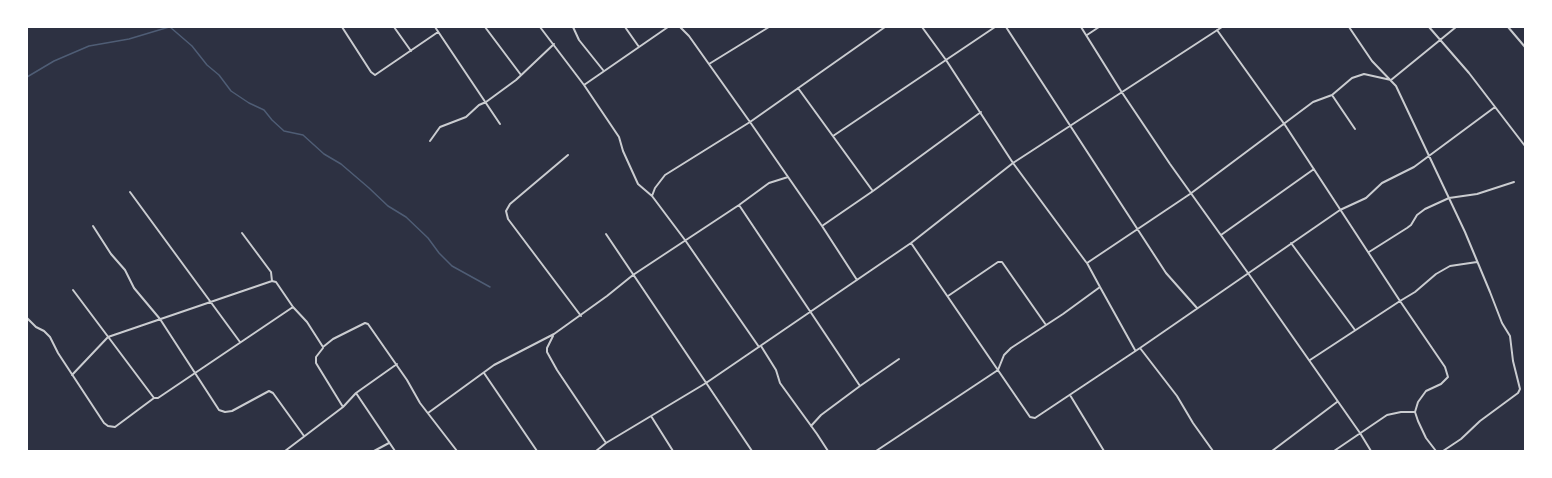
<!DOCTYPE html>
<style>
body{margin:0}
#map{position:relative;width:1552px;height:478px;overflow:hidden;background:#2d3142;font-family:Lato,sans-serif}
canvas{display:block}
.frame{position:absolute;inset:0;border:28px solid #fff;pointer-events:none}
</style>
<div id="map">
<canvas width="1552" height="478"></canvas>
<div class="frame"></div>
</div>
<script>
const ctx = document.querySelector('canvas').getContext('2d');
ctx.lineJoin = 'round';
function shape(rows) {
  const path = new Path2D();
  for (const r of rows) {
    path.moveTo(r[0], r[1]);
    for (let i = 2; i < r.length; i += 2) path.lineTo(r[i], r[i + 1]);
  }
  return path;
}
function strokePath(path, color, width, dash) {
  ctx.strokeStyle = color;
  ctx.lineWidth = width;
  ctx.lineCap = dash ? 'butt' : 'round';
  ctx.setLineDash(dash || []);
  ctx.stroke(path);
}
strokePath(shape([
 [170,27,192,46,207,65,219,75,231,91,249,103,264,110,272,120,284,131,303,135,324,154,341,164,369,188,388,206,406,217,428,238,439,253,452,266,490,287],
 [27,77,54,61,89,46,129,39,169,27]
]), '#4f5d75', 1.5);
strokePath(shape([
 [342,27,371,72,375,75,438,32],
 [394,27,411,51],
 [435,27,500,124],
 [485,27,521,75],
 [540,27,584,85,619,137,623,151,638,184,652,196,685,240,759,347],
 [573,27,579,40,603,70],
 [625,27,639,47],
 [680,27,689,36,750,122,822,226,857,280],
 [1006,27,1166,273,1197,308],
 [1081,27,1121,91,1170,164,1248,273,1360,433,1371,451],
 [1349,27,1372,61,1396,86,1465,232,1490,292,1502,323,1510,336,1513,361,1520,389,1518,393,1480,421,1461,439,1443,451],
 [1429,27,1469,73,1525,146],
 [1508,27,1525,47],
 [1217,30,1285,125,1400,301,1310,360],
 [1087,35,1099,27],
 [709,64,769,27],
 [584,85,668,27],
 [798,88,872,190],
 [1332,95,1355,129],
 [833,136,995,27],
 [430,141,440,127,466,117,479,105,486,102,516,80,554,44],
 [568,155,510,204,506,211,508,219,581,316],
 [130,192,240,342],
 [652,196,655,188,665,175,750,122,885,27],
 [739,205,860,386,821,415,811,426],
 [93,226,111,254,125,270,134,288,160,319,219,410,225,412,232,411,269,391,273,393,304,436],
 [822,226,873,191,981,112],
 [242,233,271,272,272,281],
 [606,234,752,451],
 [1221,235,1314,169],
 [911,243,1030,417,1035,418,1140,348,1340,210,1366,198,1382,183,1414,167,1495,107],
 [1291,243,1355,330],
 [1369,252,1407,228,1411,225,1417,215,1425,209,1449,198,1477,194,1514,182],
 [1086,262,1013,163,1222,27],
 [1100,287,1135,350],
 [73,290,154,398,158,398,293,307],
 [948,296,998,262,1002,262,1046,325],
 [27,318,36,327,44,331,50,337,58,353,104,423,108,426,115,427,154,398],
 [553,336,547,348,547,352,557,370,606,443],
 [761,346,776,370,780,383,817,434,828,451],
 [323,348,316,357,316,363,343,407,356,393,395,451],
 [1140,348,1177,396,1193,423,1213,451],
 [484,373,537,451],
 [72,375,108,337,272,281,276,282,293,307,307,322,323,347,333,339,365,323,368,324,407,380,420,403,457,451],
 [860,386,899,359],
 [356,393,397,364],
 [1070,395,1104,451],
 [428,413,494,365,554,334,607,296,633,275,739,205,769,183,788,177],
 [651,416,673,451],
 [285,451,343,407],
 [374,451,389,443],
 [596,451,606,443,706,383,911,243,1013,163,946,60,922,27],
 [876,451,998,370,1004,355,1011,348,1063,314,1100,287,1087,263,1190,194,1313,102,1332,95,1352,78,1364,74,1391,80,1456,27],
 [1272,451,1337,402],
 [1334,451,1387,415,1401,412,1415,412],
 [1436,451,1426,438,1418,421,1415,412,1418,402,1426,391,1441,384,1448,377,1445,367,1400,301,1415,292,1436,274,1450,266,1477,262]
]), '#caccd0', 2);
</script>
